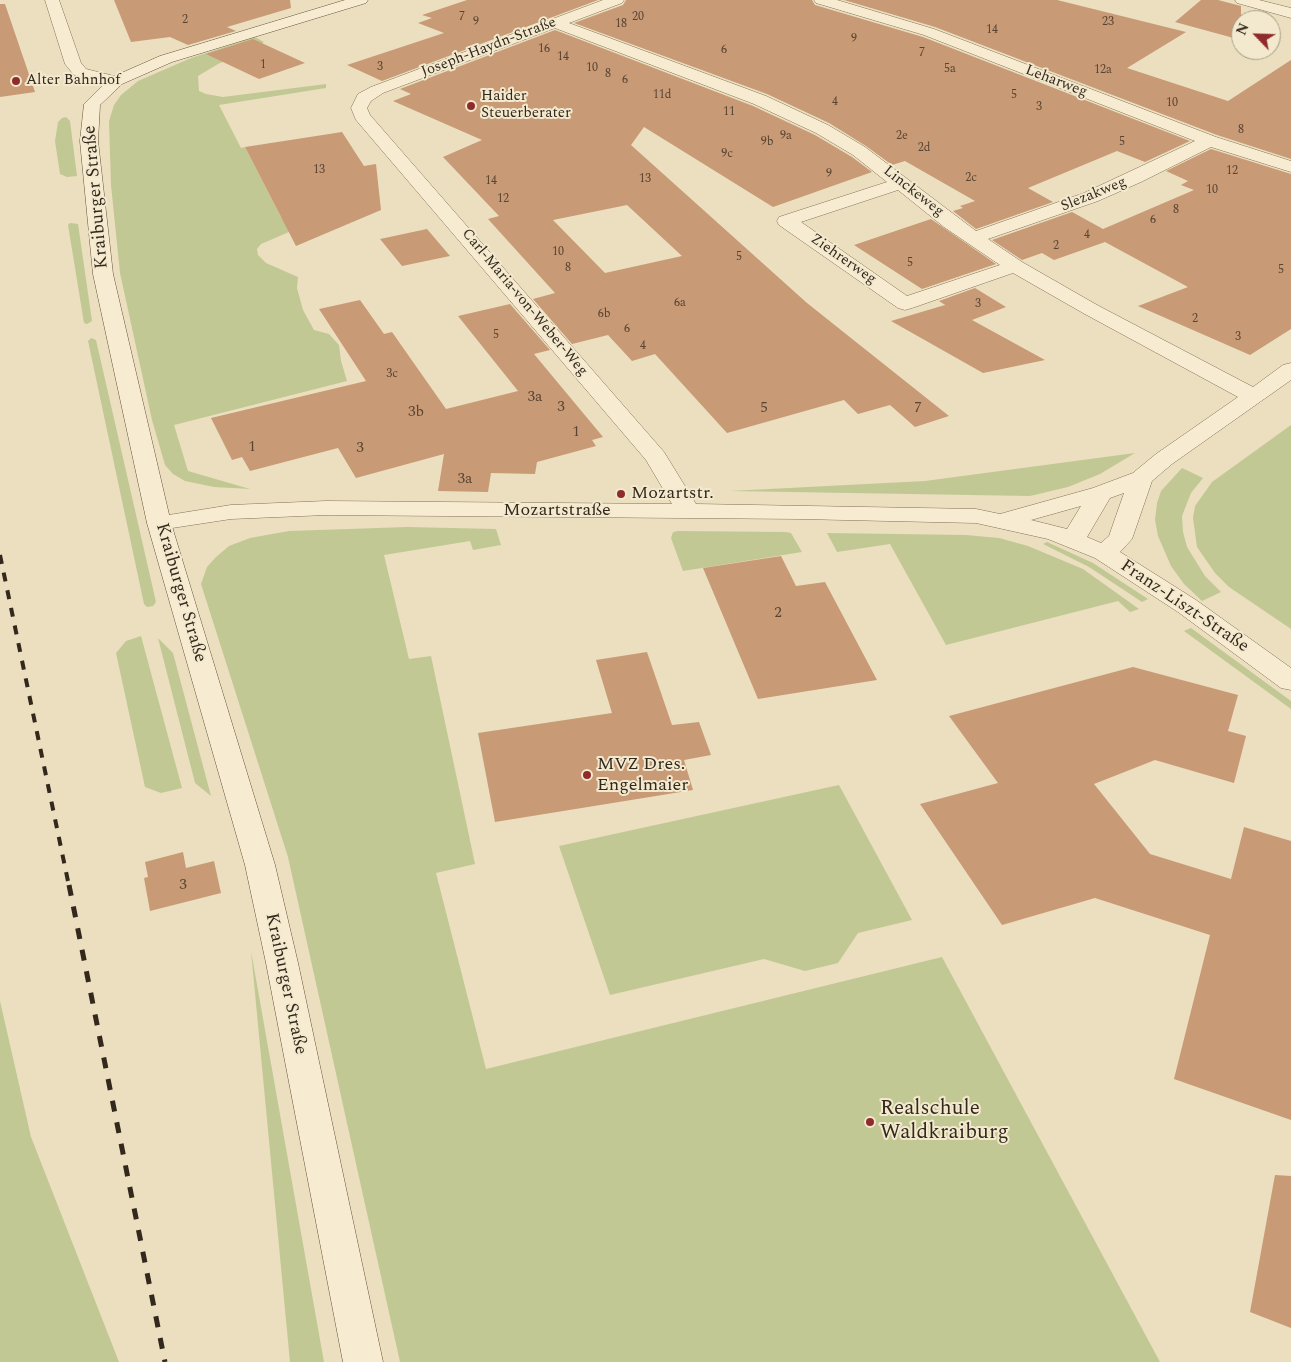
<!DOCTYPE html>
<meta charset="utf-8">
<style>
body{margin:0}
#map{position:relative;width:1291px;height:1362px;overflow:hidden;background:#ebdfbf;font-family:Spectral,serif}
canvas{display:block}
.north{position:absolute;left:1231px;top:10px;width:50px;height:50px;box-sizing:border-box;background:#f3e9ce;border:1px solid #a69c87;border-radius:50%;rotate:294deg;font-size:14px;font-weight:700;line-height:20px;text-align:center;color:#33281c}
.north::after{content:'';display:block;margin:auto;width:18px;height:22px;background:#8f2c2b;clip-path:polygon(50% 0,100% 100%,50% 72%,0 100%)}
</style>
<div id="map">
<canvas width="1291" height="1362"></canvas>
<div class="north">N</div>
</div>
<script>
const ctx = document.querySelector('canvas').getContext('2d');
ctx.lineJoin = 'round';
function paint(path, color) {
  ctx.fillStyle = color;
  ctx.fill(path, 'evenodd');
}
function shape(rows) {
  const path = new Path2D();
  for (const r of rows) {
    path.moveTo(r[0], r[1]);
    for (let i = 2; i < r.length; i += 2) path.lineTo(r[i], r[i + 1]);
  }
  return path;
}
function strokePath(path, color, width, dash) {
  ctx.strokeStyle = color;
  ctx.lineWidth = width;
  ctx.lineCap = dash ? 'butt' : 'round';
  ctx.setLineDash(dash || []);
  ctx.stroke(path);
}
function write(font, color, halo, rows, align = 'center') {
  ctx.font = font + ' Spectral,serif';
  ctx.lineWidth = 4;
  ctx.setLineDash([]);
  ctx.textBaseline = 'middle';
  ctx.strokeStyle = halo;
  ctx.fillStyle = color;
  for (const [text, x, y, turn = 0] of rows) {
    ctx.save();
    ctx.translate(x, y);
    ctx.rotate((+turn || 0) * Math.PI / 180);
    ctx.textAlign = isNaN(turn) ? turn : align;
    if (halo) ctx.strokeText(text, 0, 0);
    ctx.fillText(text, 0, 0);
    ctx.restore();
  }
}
paint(shape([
 [255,37,264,42,256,48,218,64,198,76,199,91,206,94,223,97,326,84,326,88,219,105,241,148,245,147,281,217,324,217,261,244,257,249,258,255,266,263,298,277,297,288,303,310,314,330,329,334,339,345,341,361,347,381,174,425,188,471,250,489,214,487,185,481,173,474,165,465,152,420,120,273,111,185,109,121,114,105,121,95,138,81,191,58],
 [66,117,70,121,77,176,67,177,60,174,55,141,58,122,62,118],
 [70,223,78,224,92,321,87,324,84,323,68,225],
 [91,338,96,340,156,602,153,606,147,607,144,604,88,341],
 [1291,425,1291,629,1229,587,1215,573,1197,547,1193,518,1195,506,1212,482],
 [1135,453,1100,474,1068,487,1030,496,730,491,925,481],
 [1182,468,1203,478,1191,493,1182,516,1183,532,1187,547,1205,576,1221,592,1202,601,1184,584,1171,566,1158,536,1155,520,1157,503,1161,491],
 [407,527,496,529,501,545,473,550,470,541,384,555,409,659,431,656,475,864,436,873,486,1069,942,957,1160,1362,400,1362,288,857,201,584,207,567,216,557,229,546,250,538,289,531],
 [678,531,786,532,791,533,802,552,683,571,671,538,673,532],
 [827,533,966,535,999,538,1028,546,1083,569,1139,609,1130,612,1118,601,946,645,890,544,837,552],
 [1047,542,1093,563,1148,599,1142,602,1089,567,1043,544],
 [1191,628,1291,701,1291,709,1184,631],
 [141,636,182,788,161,793,145,787,116,653,126,641],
 [158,638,173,653,211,796,195,783],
 [839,785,912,920,858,933,838,963,805,971,764,959,610,995,559,846],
 [251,951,311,1289,324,1362,290,1362],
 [0,1001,31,1137,119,1362,0,1362]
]), '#c1c894');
paint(shape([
 [114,0,290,0,291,8,227,27,236,31,188,45,170,37,131,42],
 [467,0,598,0,382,81,347,65,444,33,418,23,432,18,422,15],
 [626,0,812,0,815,5,923,37,1190,141,1145,162,1117,151,1028,188,1053,202,976,229,953,211,963,208,960,206,975,201,905,161,892,165,866,146,829,123,767,94,574,23,623,5],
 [844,0,1057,0,1186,32,1127,68,1228,101,1291,60,1291,159,1217,135,935,27],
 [1201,0,1218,0,1241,6,1241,40,1175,22],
 [0,4,5,4,35,92,0,97],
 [555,30,753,106,815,135,852,157,872,172,773,207,644,127,631,145,807,303,949,416,915,427,890,405,858,414,844,400,727,433,655,354,632,361,608,335,572,344,533,299,555,293,488,219,499,216,443,157,482,140,393,101,411,94,400,89],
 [627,205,682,256,605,273,553,220],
 [253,39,305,63,259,79,206,54],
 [342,132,364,166,376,164,381,210,296,246,245,147],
 [1211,149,1291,174,1291,329,1250,355,1138,306,1188,287,1105,242,1054,260,1042,253,1022,260,992,240,1072,212,1103,229,1194,190,1181,185,1188,181,1166,171],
 [931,219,996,264,922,289,854,245],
 [427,229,450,256,402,266,380,239],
 [975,288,1006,307,972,320,1045,360,983,373,891,321,945,305,950,308,939,301],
 [360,300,384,334,392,332,446,409,518,391,458,316,510,304,550,350,534,354,603,437,592,440,596,446,537,462,535,474,491,473,488,492,438,491,444,454,356,478,338,448,250,471,242,457,232,460,211,418,366,381,319,309],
 [781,556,796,586,825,582,877,680,758,699,703,568],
 [647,652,672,725,699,722,711,755,684,760,693,790,495,822,478,733,612,713,596,660],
 [1133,667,1238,695,1228,731,1246,736,1234,783,1155,760,1094,784,1150,854,1231,879,1244,827,1291,841,1291,1120,1174,1079,1210,935,1095,898,1002,925,920,804,998,783,949,716],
 [183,852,186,868,214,861,221,893,150,911,144,878,148,877,145,862],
 [1275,1175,1291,1176,1291,1328,1250,1312]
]), '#c89a76');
const minor = shape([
 [45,0,59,0,81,63,86,69,122,78,124,81,122,84,116,86,74,75,65,64,45,0],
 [603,0,624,0,622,3,569,23,766,96,828,125,865,147,976,231,1084,193,1195,141,924,35,816,3,814,0,837,0,934,29,1216,137,1291,161,1291,172,1211,147,1141,182,1098,201,988,239,1022,262,1097,305,1253,387,1283,365,1291,363,1291,380,1172,464,1152,481,1132,539,1120,552,1196,600,1291,668,1291,690,1281,688,1178,612,1095,558,1048,539,976,523,801,519,326,515,231,519,159,530,150,528,147,523,150,518,231,505,326,501,672,504,646,460,356,120,351,108,358,94,371,87,603,0],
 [555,28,754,104,816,133,853,155,887,182,779,217,777,221,779,225,898,308,905,310,912,308,1013,273,1083,313,1238,397,1156,454,1133,473,1093,488,1000,514,976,509,696,504,664,452,370,115,367,108,371,101,383,93,555,28],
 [898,190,944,227,1000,265,907,296,801,222,898,190],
 [1124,493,1109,536,1101,543,1087,537,1110,498,1124,493],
 [1081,506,1067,529,1031,520,1081,506],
 [1235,0,1259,0,1291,8,1291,18,1237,3,1235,0]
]);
const secondary = shape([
 [345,0,368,0,366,3,172,62,122,84,100,105,98,141,113,274,171,523,275,865,298,963,383,1362,343,1362,266,963,245,865,147,523,93,274,80,141,84,104,110,78,160,56,345,0]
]);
strokePath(minor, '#837058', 1);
strokePath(secondary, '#64513c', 1);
paint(minor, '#f7ecd1');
paint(secondary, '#f7ecd1');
strokePath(shape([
 [0,555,69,886]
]), '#33281c', 4, [9, 9]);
strokePath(shape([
 [69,885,165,1362]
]), '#33281c', 5, [11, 11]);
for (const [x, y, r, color] of [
 [16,81,5,"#8f2c2b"],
 [471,106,5,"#8f2c2b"],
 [621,494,5,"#8f2c2b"],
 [587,775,5,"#8f2c2b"],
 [870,1122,5,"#8f2c2b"]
]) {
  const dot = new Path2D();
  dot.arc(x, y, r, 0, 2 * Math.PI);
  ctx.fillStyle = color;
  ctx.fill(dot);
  strokePath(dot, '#f3e9ce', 2);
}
write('12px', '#584432', null, [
 ["7",462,18],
 ["20",638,18],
 ["2",185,21],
 ["9",476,23],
 ["23",1108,23],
 ["18",621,25],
 ["14",992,31],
 ["9",854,40],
 ["16",544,50],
 ["6",724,51],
 ["7",922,54],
 ["14",563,58],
 ["1",263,66],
 ["3",380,68],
 ["10",592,69],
 ["5a",950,70],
 ["12a",1103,71],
 ["8",608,75],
 ["6",625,81],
 ["11d",662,96],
 ["5",1014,96],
 ["4",835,103],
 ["10",1172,104],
 ["3",1039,108],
 ["11",729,113],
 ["8",1241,131],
 ["9a",786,137],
 ["2e",902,137],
 ["9b",767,143],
 ["5",1122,143],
 ["2d",924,149],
 ["9c",727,155],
 ["13",319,171],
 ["12",1232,172],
 ["9",829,175],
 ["2c",971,179],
 ["13",645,180],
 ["14",491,182],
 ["10",1212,191],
 ["12",503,200],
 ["8",1176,211],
 ["6",1153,221],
 ["4",1087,236],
 ["2",1056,247],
 ["10",558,253],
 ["5",739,258],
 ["5",910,264],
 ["8",568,269],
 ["5",1281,271],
 ["6a",680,304],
 ["3",978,305],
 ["6b",604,315],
 ["2",1195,320],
 ["6",627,330],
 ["5",496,336],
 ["3",1238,338],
 ["4",643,347],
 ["3c",392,375]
]);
write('15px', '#33281c', '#f3e9ce', [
 ["Joseph-Haydn-Straße",489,48,-21],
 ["Leharweg",1056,82,21],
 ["Linckeweg",913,192,38],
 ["Slezakweg",1094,195,-22],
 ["Ziehrerweg",843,260,35],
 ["Carl-Maria-von-Weber-Weg",524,303,50]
]);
write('15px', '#33281c', '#f3e9ce', [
 ["Alter Bahnhof",26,81],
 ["Haider",481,97],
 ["Steuerberater",481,114]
], 'left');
write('15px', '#584432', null, [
 ["3a",535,398],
 ["3",561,408],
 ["5",764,409],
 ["7",918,409],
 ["3b",416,413],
 ["1",576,433],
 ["1",252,448],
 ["3",360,449],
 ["3a",465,480],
 ["2",778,614],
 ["3",183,886]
]);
write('18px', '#33281c', '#f3e9ce', [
 ["Kraiburger Straße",97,197,-95],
 ["Mozartstraße",557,511],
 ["Kraiburger Straße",180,593,74],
 ["Franz-Liszt-Straße",1184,607,34],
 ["Kraiburger Straße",285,984,78]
]);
write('18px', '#33281c', '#f3e9ce', [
 ["Mozartstr.",631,494],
 ["MVZ Dres.",597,765],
 ["Engelmaier",597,786]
], 'left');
write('21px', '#33281c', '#f3e9ce', [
 ["Realschule",880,1110],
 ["Waldkraiburg",880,1134]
], 'left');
</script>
